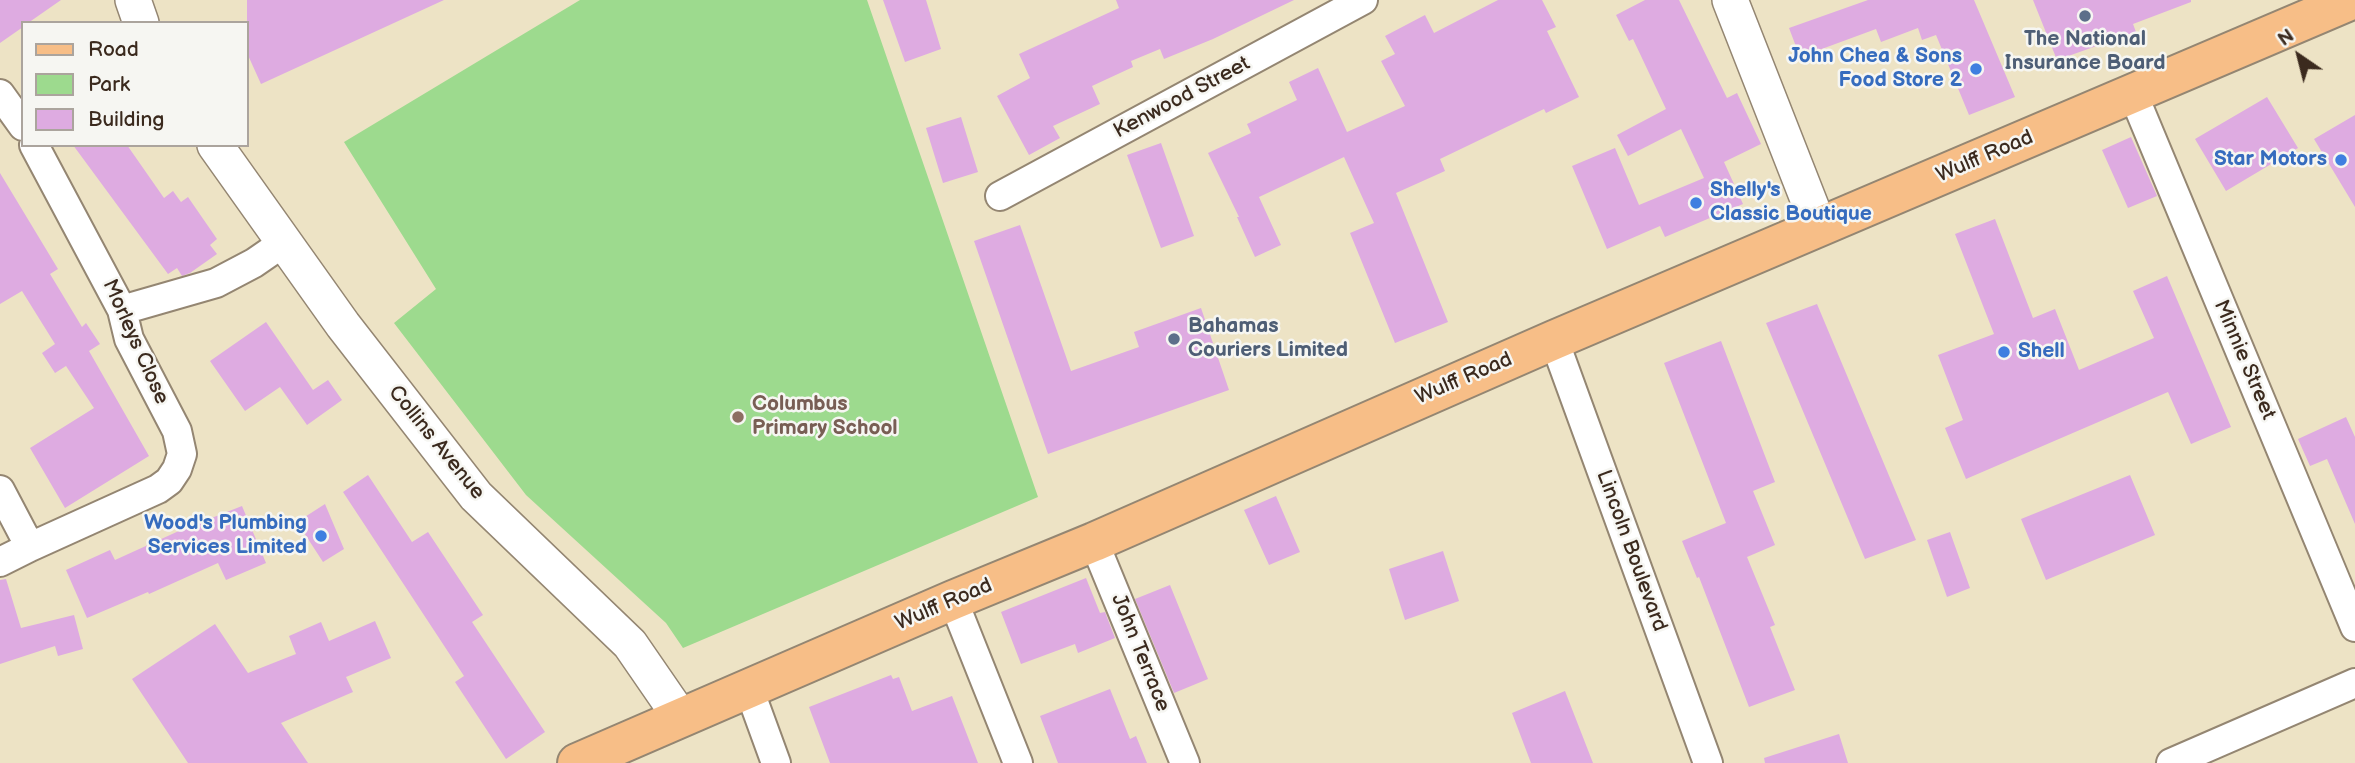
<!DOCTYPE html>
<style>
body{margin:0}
#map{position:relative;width:2355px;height:763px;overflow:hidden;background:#ede3c5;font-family:"Balsamiq Sans",sans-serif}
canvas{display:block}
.legend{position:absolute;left:21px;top:21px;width:228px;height:126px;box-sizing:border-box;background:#f6f6f2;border:2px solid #aba49d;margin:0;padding:9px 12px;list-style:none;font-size:21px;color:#3b2a1e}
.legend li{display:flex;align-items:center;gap:14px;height:35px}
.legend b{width:35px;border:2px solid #aba49d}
.north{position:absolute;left:2264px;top:21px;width:70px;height:70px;-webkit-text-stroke:5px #f6f6f2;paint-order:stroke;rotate:325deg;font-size:19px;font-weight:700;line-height:28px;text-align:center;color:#3b2a1e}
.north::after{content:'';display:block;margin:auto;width:24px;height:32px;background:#3b2a1e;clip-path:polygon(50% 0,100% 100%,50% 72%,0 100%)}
</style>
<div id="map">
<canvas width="2355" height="763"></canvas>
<ul class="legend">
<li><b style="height:9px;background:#f7be87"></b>Road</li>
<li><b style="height:19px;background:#9dda8e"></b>Park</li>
<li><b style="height:19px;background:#deabe1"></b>Building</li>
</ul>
<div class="north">N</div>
</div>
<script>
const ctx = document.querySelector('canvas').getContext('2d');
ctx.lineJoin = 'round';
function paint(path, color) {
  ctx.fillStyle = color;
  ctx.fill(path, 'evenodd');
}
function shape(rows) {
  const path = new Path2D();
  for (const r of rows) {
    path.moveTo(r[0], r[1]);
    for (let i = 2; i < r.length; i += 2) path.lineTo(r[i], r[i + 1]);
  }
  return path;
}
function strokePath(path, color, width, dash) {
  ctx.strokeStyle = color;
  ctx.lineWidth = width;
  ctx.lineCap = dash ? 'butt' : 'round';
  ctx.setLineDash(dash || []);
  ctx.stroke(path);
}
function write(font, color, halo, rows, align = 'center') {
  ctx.font = font + ' "Balsamiq Sans",sans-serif';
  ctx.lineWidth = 5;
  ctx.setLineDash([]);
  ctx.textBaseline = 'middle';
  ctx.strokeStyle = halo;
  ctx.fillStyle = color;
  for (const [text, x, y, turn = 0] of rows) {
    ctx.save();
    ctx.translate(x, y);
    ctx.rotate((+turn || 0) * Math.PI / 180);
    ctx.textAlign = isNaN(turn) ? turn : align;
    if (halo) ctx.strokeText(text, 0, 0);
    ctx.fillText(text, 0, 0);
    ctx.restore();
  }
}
paint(shape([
 [580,0,867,0,1038,497,683,648,666,623,526,495,394,323,436,289,344,142]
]), '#9dda8e');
paint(shape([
 [0,0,61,0,28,23,23,23,23,27,0,43],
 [247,0,444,0,261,84,247,53],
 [883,0,926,0,941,49,905,62],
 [1116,0,1294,0,1213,39,1164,59,1160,49,1131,61,1133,67,1092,86,1100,104,1053,126,1060,138,1029,155,997,96,1030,78,1019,54,1119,8],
 [1498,0,1542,0,1556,27,1547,31,1579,97,1546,113,1544,109,1440,159,1445,171,1396,193,1448,322,1395,343,1350,233,1374,223,1344,157,1259,197,1281,245,1255,257,1237,217,1239,217,1208,153,1251,133,1247,124,1297,100,1289,82,1318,68,1347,132,1405,106,1381,61,1395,54,1385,36,1425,15,1434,33],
 [1645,0,1679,0,1727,98,1737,93,1761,144,1724,162,1743,204,1665,237,1660,226,1607,249,1572,166,1615,148,1639,205,1704,178,1681,129,1628,156,1617,135,1666,109,1633,39,1629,41,1616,15],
 [1868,0,1974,0,2015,97,1969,115,1936,35,1922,40,1918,28,1881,42,1876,29,1800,57,1789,28],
 [2033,0,2191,0,2191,2,2133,24,2136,32,2057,60],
 [2267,97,2298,148,2226,191,2195,139],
 [2355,115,2355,207,2314,139],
 [961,117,978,172,943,183,926,128],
 [2131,137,2157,196,2128,208,2102,150],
 [1161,143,1194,236,1161,248,1127,155],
 [73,145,127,145,164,198,173,191,181,202,188,197,217,239,210,245,217,254,190,273,182,276,177,268,168,274],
 [0,173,58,269,50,274,82,327,86,323,100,344,89,351,149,456,65,508,30,448,94,408,66,366,55,373,42,353,55,344,22,291,0,304],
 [1995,219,2033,318,2055,309,2079,370,2154,338,2133,291,2167,276,2231,427,2191,444,2168,392,1966,479,1945,428,1963,420,1938,355,1994,334,1955,234],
 [1020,225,1071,371,1139,347,1134,332,1201,308,1229,390,1048,454,974,241],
 [1817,304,1916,540,1865,559,1766,323],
 [266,322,313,390,328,380,342,400,307,425,280,387,245,411,210,361],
 [1721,341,1775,482,1753,491,1775,545,1747,557,1775,625,1770,627,1795,690,1749,707,1699,577,1697,578,1682,541,1726,523,1664,363],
 [2346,417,2355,437,2355,524,2327,459,2310,466,2298,439],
 [368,475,412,542,428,532,483,615,472,622,545,732,506,759,455,682,464,676,343,492],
 [2130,475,2155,535,2046,580,2021,519],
 [1276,496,1300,552,1269,565,1244,510],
 [325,504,344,549,323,562,297,522],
 [242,506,266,563,226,580,218,563,149,594,148,592,87,618,66,570,110,550,115,560,181,530],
 [1950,532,1970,588,1947,597,1927,540],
 [1443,551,1459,601,1405,620,1389,569],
 [1086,578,1100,613,1105,612,1115,638,1078,653,1075,644,1021,664,1001,612],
 [6,579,21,628,74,615,83,649,58,656,55,646,0,664,0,580],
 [1170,585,1208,679,1174,693,1135,599],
 [375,621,391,658,346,677,353,692,281,723,308,763,188,763,132,679,215,624,248,673,296,654,289,636,321,622,329,641],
 [891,675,893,679,899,677,912,711,952,696,978,763,830,763,809,707],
 [1110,689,1130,739,1136,736,1147,763,1058,763,1040,716],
 [1565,691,1593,763,1531,763,1512,713],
 [1839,734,1848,763,1765,763,1764,758]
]), '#deabe1');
const minor = shape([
 [0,94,23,126],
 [2133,94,2355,627],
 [1000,196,1363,0],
 [122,310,216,283,254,263,283,243],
 [1554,340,1708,763],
 [0,490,30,547,158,489,169,481,177,469,182,454,177,431,129,339,122,310,34,145],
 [1094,542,1185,763],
 [0,562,30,547],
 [953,600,1018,763],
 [749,689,776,763],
 [2171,763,2355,683]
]);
const tertiary = shape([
 [133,0,141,23],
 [1730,0,1819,227],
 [215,145,343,325,476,496,630,644,681,718]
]);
const primary = shape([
 [577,763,953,600,1094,542,1554,340,2352,0]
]);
strokePath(minor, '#948672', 32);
strokePath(tertiary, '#948672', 38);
strokePath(primary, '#948672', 42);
strokePath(minor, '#fff', 28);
strokePath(tertiary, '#fff', 35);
strokePath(primary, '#f7be87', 38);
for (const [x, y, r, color] of [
 [2085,16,7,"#5c6f8a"],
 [1976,69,7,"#3f7fe0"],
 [2341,160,7,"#3f7fe0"],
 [1696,203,7,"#3f7fe0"],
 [1174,339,7,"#5c6f8a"],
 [2004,352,7,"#3f7fe0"],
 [738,417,7,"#8d6e63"],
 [321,536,7,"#3f7fe0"]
]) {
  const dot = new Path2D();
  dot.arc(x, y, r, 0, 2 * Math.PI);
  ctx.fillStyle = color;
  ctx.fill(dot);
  strokePath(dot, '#f6f6f2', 2.5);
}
write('bold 21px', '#4e5e75', '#f6f6f2', [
 ["The National",2085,40],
 ["Insurance Board",2085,64],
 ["Bahamas",1188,327,"left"],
 ["Couriers Limited",1188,351,"left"]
]);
write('bold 21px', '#366cbe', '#f6f6f2', [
 ["John Chea & Sons",1962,57],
 ["Food Store 2",1962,81],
 ["Star Motors",2327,160],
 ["Shelly's",1710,191,"left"],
 ["Classic Boutique",1710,215,"left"],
 ["Shell",2018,352,"left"],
 ["Wood's Plumbing",307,524],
 ["Services Limited",307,548]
], 'right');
write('21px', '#3b2a1e', '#f6f6f2', [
 ["Kenwood Street",1182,98,-28],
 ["Wulff Road",1985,157,-23],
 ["Morleys Close",135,342,66],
 ["Minnie Street",2244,360,67],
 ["Wulff Road",1464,379,-23],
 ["Collins Avenue",436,443,51],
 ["Lincoln Boulevard",1631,551,70],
 ["Wulff Road",944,605,-23],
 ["John Terrace",1140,653,68]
]);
write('bold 21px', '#785e54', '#f6f6f2', [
 ["Columbus",752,405],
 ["Primary School",752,429]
], 'left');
</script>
